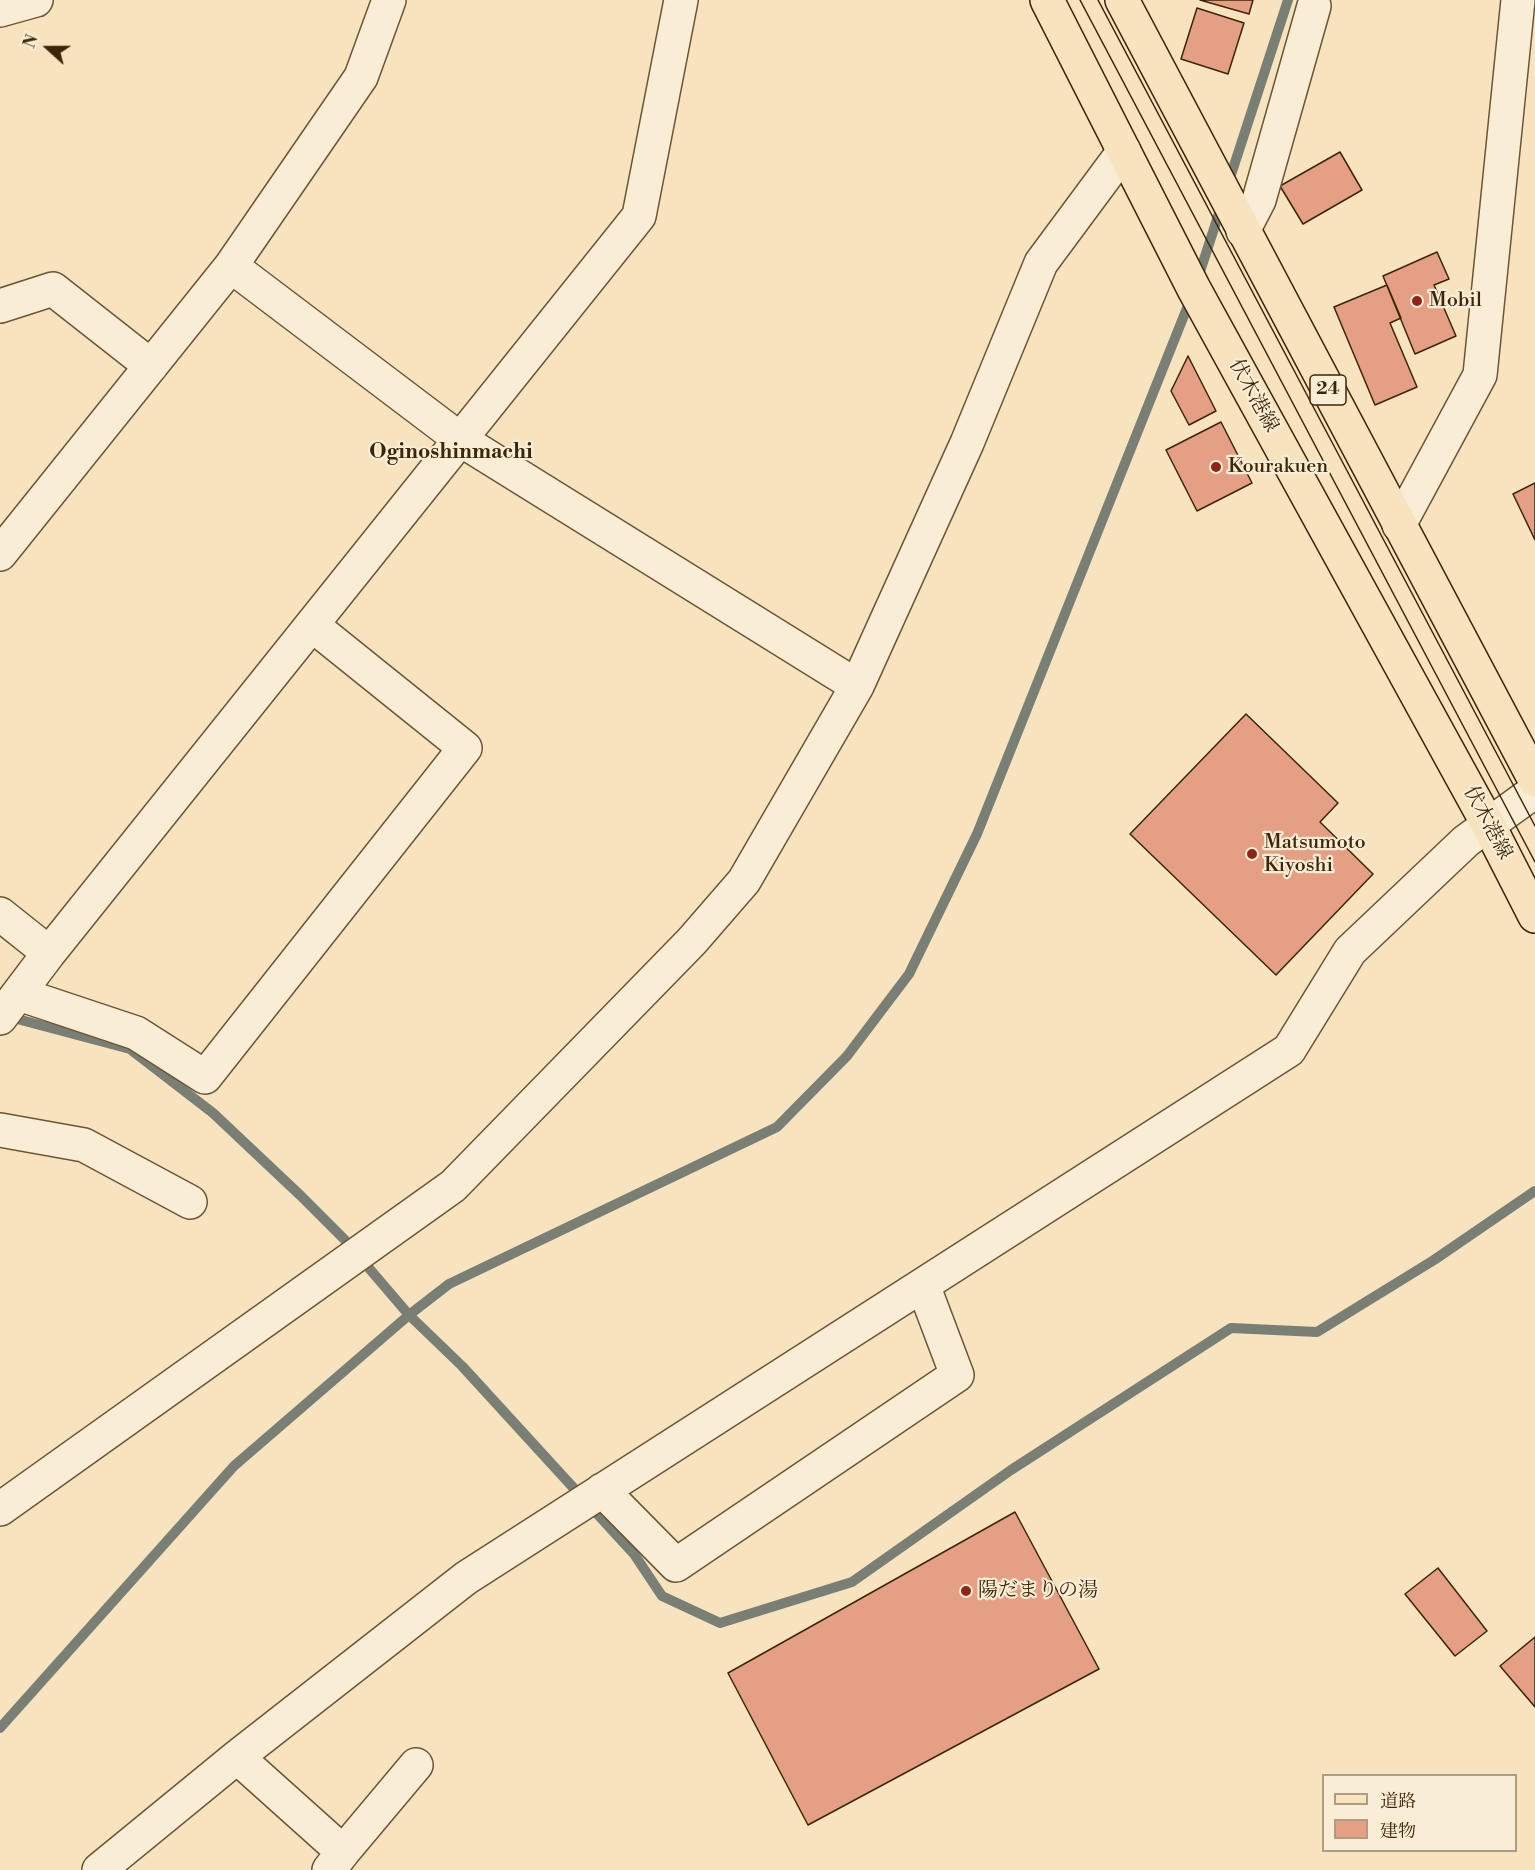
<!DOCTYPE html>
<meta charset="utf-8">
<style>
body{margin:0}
#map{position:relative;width:1535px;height:1870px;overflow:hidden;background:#f8e3bf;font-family:"Libre Bodoni","Noto Serif JP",serif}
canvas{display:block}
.legend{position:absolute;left:1322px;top:1774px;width:195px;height:78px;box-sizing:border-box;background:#faedd5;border:2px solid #ae9d83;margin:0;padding:8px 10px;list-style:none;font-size:18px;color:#3c2609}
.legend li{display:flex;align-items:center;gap:12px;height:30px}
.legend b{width:30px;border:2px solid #ae9d83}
.north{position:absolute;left:18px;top:18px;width:60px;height:60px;-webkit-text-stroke:4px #faedd5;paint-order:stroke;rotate:291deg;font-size:16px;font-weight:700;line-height:24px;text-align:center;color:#3c2609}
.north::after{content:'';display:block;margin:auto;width:21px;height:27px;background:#3c2609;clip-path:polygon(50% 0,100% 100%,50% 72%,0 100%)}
</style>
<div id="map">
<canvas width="1535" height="1870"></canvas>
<ul class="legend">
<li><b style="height:8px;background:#f8e3bf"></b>道路</li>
<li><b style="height:16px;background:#e49f84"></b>建物</li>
</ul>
<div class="north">N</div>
</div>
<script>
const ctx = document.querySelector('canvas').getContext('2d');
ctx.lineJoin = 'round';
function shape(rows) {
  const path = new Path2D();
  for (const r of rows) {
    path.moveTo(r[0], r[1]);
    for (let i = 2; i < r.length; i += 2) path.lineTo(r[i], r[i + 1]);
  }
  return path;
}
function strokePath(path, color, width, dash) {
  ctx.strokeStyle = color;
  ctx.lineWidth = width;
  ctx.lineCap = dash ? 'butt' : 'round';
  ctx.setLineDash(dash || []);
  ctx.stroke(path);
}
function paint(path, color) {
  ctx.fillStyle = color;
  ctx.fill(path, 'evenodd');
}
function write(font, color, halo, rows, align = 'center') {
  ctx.font = font + ' "Libre Bodoni","Noto Serif JP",serif';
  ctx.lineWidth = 4.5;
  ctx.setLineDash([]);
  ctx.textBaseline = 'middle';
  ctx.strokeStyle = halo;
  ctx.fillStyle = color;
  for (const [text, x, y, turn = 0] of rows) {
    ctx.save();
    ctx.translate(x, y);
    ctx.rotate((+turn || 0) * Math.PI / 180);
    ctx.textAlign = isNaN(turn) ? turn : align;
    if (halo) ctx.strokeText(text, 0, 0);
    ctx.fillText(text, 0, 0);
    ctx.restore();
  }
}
strokePath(shape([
 [1228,184,1288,0],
 [1197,281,1222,204],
 [6,1016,130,1049,213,1113,301,1196,344,1239,409,1315,462,1366,634,1554,662,1596,720,1623,852,1582,1011,1470,1231,1328,1317,1332,1434,1260,1535,1191],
 [0,1728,234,1466,409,1315,449,1284,777,1127,847,1056,909,974,977,834,1191,298]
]), '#7a7f76', 10);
const building = shape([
 [1200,0,1253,0,1249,14,1200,0],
 [1197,8,1244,23,1228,74,1181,59,1197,8],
 [1340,152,1362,190,1303,224,1280,186,1340,152],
 [1437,252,1449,279,1434,285,1456,336,1415,354,1383,276,1437,252],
 [1387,285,1401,318,1390,323,1417,387,1375,405,1334,307,1387,285],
 [1188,356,1216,411,1189,425,1171,391,1188,356],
 [1221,422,1252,483,1197,511,1166,450,1221,422],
 [1535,483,1535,540,1513,494,1535,483],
 [1246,714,1338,803,1320,822,1373,874,1276,975,1130,834,1246,714],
 [1015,1512,1099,1669,808,1825,728,1673,1015,1512],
 [1438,1568,1487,1631,1455,1656,1405,1594,1438,1568],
 [1535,1637,1535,1707,1500,1666,1535,1637]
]);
paint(building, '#e49f84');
strokePath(building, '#3c2609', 1.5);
const minor = shape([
 [1243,231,1259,200,1314,6],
 [231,266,461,440,857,686],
 [0,306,53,289,151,366],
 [1399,525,1480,375,1518,0],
 [0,554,231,266,361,77,389,0],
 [0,914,49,953,639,216,681,0],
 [19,994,136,1033,205,1077,465,748,312,625],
 [0,1018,49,953],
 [0,1130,84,1145,190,1202],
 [602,1490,676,1565,957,1375,923,1285],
 [0,1509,453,1186,692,941,744,881,857,686,967,443,1041,263,1124,151],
 [237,1757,343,1852,329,1870],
 [343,1852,416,1765],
 [99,1870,237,1757,466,1578,1289,1050,1350,951,1466,841,1535,791]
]);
const tertiary = shape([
 [0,10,36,0]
]);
const primary = shape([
 [1047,0,1194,289,1489,826,1535,916],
 [1122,0,1535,780]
]);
strokePath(minor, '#6b5536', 36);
strokePath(tertiary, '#6b5536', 36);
strokePath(primary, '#3c2609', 36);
strokePath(minor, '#faedd5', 33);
strokePath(tertiary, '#faedd5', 33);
strokePath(primary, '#f8e3bf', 33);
strokePath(shape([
 [1080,0,1535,862],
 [1098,0,1535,826]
]), '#3c2609', 1.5);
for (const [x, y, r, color] of [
 [1417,301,6,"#8f2418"],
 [1216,467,6,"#8f2418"],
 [1252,854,6,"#8f2418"],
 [966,1591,6,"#8f2418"]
]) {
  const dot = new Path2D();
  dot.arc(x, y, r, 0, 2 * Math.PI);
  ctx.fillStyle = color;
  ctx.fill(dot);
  strokePath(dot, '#faedd5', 2);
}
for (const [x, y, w] of [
 [1328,390,36]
]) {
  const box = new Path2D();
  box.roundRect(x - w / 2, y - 15, w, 30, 4.5);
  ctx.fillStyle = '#faedd5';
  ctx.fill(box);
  strokePath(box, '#3c2609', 1.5);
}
write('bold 18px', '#3c2609', null, [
 ["24",1328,390]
]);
write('20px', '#3c2609', '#faedd5', [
 ["Mobil",1429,301],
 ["Kourakuen",1228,467],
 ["Matsumoto",1264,843],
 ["Kiyoshi",1264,866],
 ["陽だまりの湯",978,1591]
], 'left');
write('20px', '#3c2609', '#faedd5', [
 ["伏木港線",1253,396,61],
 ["伏木港線",1487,823,62]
]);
write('bold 21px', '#3c2609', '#faedd5', [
 ["Oginoshinmachi",451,453]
]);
</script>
